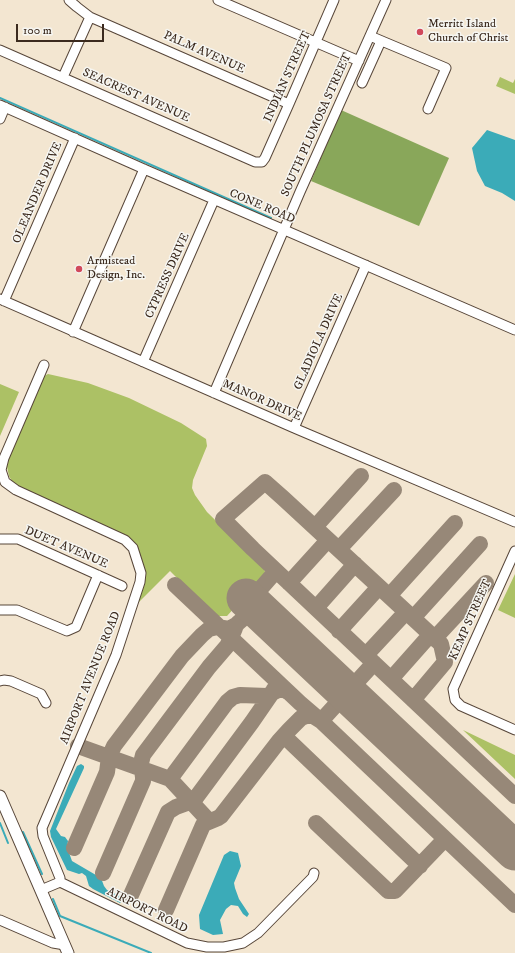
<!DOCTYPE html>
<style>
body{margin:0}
#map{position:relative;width:515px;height:953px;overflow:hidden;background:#f3e6d1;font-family:"IM FELL DW Pica",serif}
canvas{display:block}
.scale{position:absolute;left:16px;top:24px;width:88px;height:18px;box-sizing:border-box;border:2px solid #3b2a1e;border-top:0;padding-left:5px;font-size:12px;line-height:14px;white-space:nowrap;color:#3b2a1e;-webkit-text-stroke:3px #f6f6f2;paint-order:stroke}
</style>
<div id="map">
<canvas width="515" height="953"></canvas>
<div class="scale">100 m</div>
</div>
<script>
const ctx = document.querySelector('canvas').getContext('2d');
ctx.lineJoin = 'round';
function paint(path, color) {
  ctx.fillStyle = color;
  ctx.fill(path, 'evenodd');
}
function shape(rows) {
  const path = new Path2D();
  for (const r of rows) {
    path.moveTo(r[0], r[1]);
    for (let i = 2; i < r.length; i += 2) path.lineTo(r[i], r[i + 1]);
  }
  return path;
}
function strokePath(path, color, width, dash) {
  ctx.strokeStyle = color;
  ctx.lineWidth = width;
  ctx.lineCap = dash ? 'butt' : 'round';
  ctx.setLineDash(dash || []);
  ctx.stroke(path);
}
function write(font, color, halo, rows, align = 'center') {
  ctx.font = font + ' "IM FELL DW Pica",serif';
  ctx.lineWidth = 3;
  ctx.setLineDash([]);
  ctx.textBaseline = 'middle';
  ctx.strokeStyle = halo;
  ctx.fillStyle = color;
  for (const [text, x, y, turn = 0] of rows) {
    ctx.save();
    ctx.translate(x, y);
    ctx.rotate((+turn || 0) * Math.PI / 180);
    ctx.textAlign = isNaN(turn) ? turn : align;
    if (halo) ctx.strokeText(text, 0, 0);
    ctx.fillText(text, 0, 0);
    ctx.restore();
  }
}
paint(shape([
 [500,77,513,83,515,79,515,94,496,86],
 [48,374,88,383,129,398,181,423,206,439,207,446,193,480,192,488,195,495,207,512,264,568,265,572,263,576,227,616,215,616,170,571,137,604,145,578,136,544,131,540,14,485,9,476,6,462,42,377],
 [0,384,19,392,0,436],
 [515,574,515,618,498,610],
 [463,730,515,755,515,779]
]), '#acc165');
paint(shape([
 [341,110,449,158,419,226,311,181]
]), '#89a75a');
paint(shape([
 [487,130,515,140,515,201,502,193,485,186,477,171,472,148],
 [81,764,84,766,84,768,56,829,61,836,65,837,68,841,67,847,72,861,101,878,104,886,107,890,120,896,122,898,122,901,120,903,93,889,89,886,86,876,82,873,79,874,67,870,51,837,50,831,69,783,77,766],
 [230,851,238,853,241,866,234,883,235,888,239,899,249,914,247,917,243,914,238,906,231,905,226,909,220,920,223,934,213,935,200,929,199,915,224,855]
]), '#3babb8');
strokePath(shape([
 [0,98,271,218],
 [0,823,8,843],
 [23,832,42,874],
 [53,899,60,916,151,953]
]), '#3babb8', 2);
strokePath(shape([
 [315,527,361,476],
 [339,549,394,490],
 [289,583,328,540],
 [175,585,300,703,321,721,515,905],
 [389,596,455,523],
 [316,608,355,564],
 [413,618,480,544],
 [339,631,379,587],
 [229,634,238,623,245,617,252,614,259,613,264,614,257,604,257,596,259,591,262,587,276,571],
 [434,639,486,583],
 [366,655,406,612],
 [391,679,430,635],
 [413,700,445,662,441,644,283,498,265,482,223,519,253,549,515,796],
 [284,736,420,866],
 [78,746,170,779,209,821],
 [170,779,227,702,233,697,240,695,267,696,272,693,274,689],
 [316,823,388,891,395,891,445,839],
 [74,848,107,772,109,757,114,746,182,656,202,635,209,629,217,627,229,629,236,625],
 [103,873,143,781,143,777,141,763,143,755,209,667,227,646,231,638,235,628],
 [131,895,168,812,176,807,187,803,195,799,252,722,272,693,278,690,285,690,288,692],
 [166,910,203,825,206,823,218,818,221,816,279,741,289,730,301,718,306,716,313,716,321,721,374,663]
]), '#978878', 16);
strokePath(shape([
 [246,598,515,851]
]), '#978878', 39);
const minor = shape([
 [69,0,77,7,90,17,289,104],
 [218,0,359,61],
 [370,36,446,68,428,109],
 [0,50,255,162,262,162,265,158,289,104,334,0],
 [63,77,90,17],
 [362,83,381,41],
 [0,105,144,169,515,330],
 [0,119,5,107],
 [0,299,294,428,515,522],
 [4,301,75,138],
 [73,332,144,169],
 [143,362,214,200],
 [44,365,4,458,1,470,5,482,16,490,125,540,133,548,141,573,140,582,116,655,42,828,43,836,60,878,60,882],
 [214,393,300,192,386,0],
 [294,428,366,265],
 [0,539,18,539,122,586],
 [515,551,453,689,455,700,461,706,515,730],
 [0,610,17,610,67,631,76,627,98,575],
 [0,681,4,680,11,681,41,694,46,703],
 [41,890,60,882,187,943,207,947,224,947,243,943,258,933,313,877,314,873],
 [0,920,53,943,65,945]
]);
const major = shape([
 [0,796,68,953]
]);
strokePath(minor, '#574639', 11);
strokePath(major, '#574639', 13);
strokePath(minor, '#fff', 9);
strokePath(major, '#fff', 11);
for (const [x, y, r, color] of [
 [420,32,4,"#d1495b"],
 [79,269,4,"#d1495b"]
]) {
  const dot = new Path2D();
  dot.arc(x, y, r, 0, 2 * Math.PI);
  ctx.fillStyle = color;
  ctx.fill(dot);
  strokePath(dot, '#f6f6f2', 1.5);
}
write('12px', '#3b2a1e', '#f6f6f2', [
 ["Merritt Island",428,25],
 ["Church of Christ",428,39],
 ["Armistead",87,262],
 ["Design, Inc.",87,276]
], 'left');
write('12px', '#3b2a1e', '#f6f6f2', [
 ["PALM AVENUE",204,53,24],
 ["INDIAN STREET",288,77,-66],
 ["SEACREST AVENUE",136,96,24],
 ["SOUTH PLUMOSA STREET",317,125,-66],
 ["OLEANDER DRIVE",38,193,-67],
 ["CONE ROAD",262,207,23],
 ["CYPRESS DRIVE",168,276,-66],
 ["GLADIOLA DRIVE",319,342,-66],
 ["MANOR DRIVE",262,401,24],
 ["DUET AVENUE",66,548,23],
 ["KEMP STREET",471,620,-66],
 ["AIRPORT AVENUE ROAD",91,678,-68],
 ["AIRPORT ROAD",147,911,26]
]);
</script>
